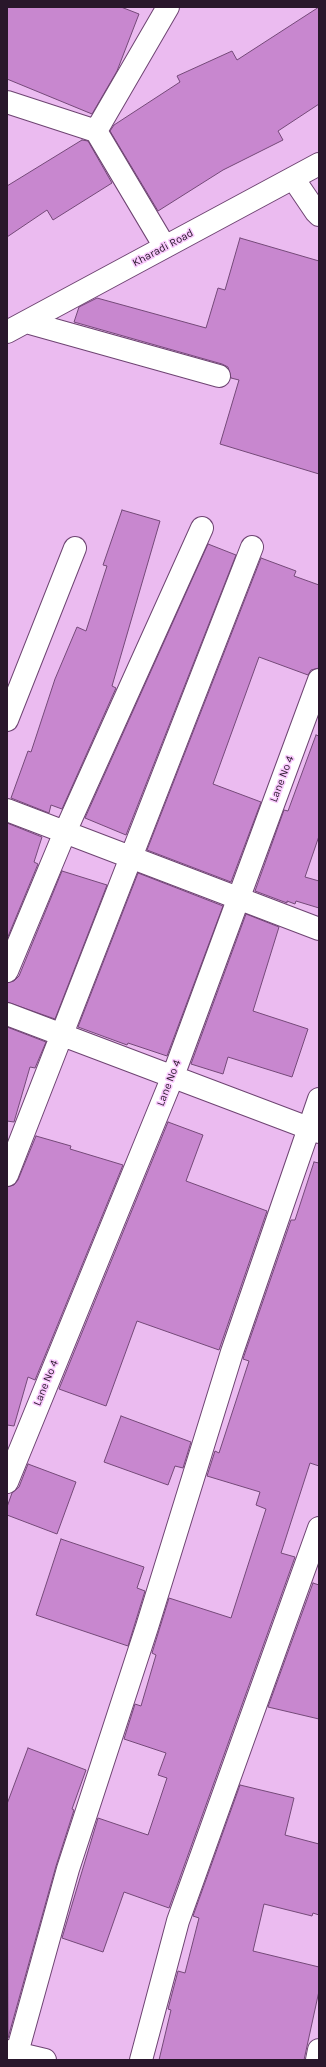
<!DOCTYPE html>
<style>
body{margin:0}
#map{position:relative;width:326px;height:2067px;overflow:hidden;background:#ebbbf0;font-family:Karla,sans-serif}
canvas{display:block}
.frame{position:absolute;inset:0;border:8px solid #29172b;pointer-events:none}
</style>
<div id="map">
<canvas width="326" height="2067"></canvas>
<div class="frame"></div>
</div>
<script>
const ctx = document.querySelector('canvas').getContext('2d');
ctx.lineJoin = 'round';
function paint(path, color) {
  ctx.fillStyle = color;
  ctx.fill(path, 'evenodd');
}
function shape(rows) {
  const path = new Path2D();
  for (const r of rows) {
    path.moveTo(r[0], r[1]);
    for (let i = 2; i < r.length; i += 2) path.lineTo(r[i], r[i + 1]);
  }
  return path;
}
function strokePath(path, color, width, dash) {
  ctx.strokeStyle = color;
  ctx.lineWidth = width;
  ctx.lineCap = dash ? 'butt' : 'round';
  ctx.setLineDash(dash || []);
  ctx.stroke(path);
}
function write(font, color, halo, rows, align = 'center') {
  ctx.font = font + ' Karla,sans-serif';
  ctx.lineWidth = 3;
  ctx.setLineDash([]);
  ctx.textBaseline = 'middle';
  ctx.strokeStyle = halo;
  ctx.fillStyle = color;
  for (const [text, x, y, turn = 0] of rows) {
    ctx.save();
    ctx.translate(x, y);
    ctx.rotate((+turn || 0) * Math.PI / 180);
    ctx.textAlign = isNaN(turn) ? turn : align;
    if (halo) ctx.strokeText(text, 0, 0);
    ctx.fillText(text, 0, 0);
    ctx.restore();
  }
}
const building = shape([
 [7,7,121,7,139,14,117,71,92,114,7,79,7,7],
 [319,7,319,104,278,131,283,140,223,170,158,211,110,131,114,125,180,82,177,76,232,51,237,60,319,7],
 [82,140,88,141,112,183,53,220,47,210,7,237,7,186,82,140],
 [240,238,319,261,319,474,220,444,239,380,231,378,228,367,222,364,74,322,79,307,97,298,206,328,218,288,225,290,240,238],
 [122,510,160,521,112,686,116,688,62,809,51,805,49,813,11,798,28,751,31,752,55,679,77,627,86,631,107,566,103,565,122,510],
 [208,544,236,555,126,835,85,818,208,544],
 [261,558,296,571,294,576,319,585,319,668,311,670,308,675,259,657,213,784,261,802,231,882,147,850,261,558],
 [316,735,319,736,319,836,305,877,319,881,319,908,296,901,295,904,287,901,287,903,255,891,284,810,288,811,316,735],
 [7,823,42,837,34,862,38,864,7,939,7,823],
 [62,871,107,885,55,1019,7,1002,7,983,14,981,19,976,62,871],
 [138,873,223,906,167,1056,128,1043,127,1045,78,1027,138,873],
 [246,914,279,927,253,1011,308,1029,292,1077,228,1057,223,1074,191,1064,246,914],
 [7,1027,46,1042,35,1068,30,1067,14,1122,7,1121,7,1027],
 [168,1122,203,1135,186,1181,267,1211,219,1350,137,1321,106,1406,59,1389,168,1122],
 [36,1136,71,1146,70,1149,123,1165,35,1380,28,1377,14,1426,7,1425,7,1187,14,1185,18,1180,36,1136],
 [314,1162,319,1163,319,1466,310,1463,281,1553,295,1557,169,1908,124,1892,103,1952,62,1938,98,1818,148,1835,167,1778,158,1775,166,1753,124,1739,135,1704,141,1706,156,1655,152,1653,169,1598,231,1618,266,1509,256,1505,260,1492,207,1476,215,1451,219,1453,249,1361,243,1359,244,1356,291,1220,295,1220,314,1162],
 [121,1416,191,1442,183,1468,175,1466,168,1485,104,1462,121,1416],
 [28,1464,76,1482,57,1534,7,1515,7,1507,12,1493,19,1487,28,1464],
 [61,1539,144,1567,137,1588,145,1591,128,1646,36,1615,61,1539],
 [313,1583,319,1585,319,1719,268,1707,313,1583],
 [28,1748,86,1770,72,1809,74,1810,56,1866,8,2038,7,1804,28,1748],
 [240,1785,294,1798,285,1835,319,1844,319,1915,313,1913,312,1916,264,1904,253,1951,319,1967,319,1991,304,2060,159,2060,171,2010,168,2009,178,1971,185,1973,199,1918,193,1916,240,1785]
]);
paint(building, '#c887cf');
strokePath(building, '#744978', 1);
const minor = shape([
 [7,102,96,131,165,247],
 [96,131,168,7],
 [293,178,316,212,319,215],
 [26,322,219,376],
 [7,332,319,164],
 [7,720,75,548],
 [7,810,319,929],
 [7,971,65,832,202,528],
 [7,1014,319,1132],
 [7,1175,252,547],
 [7,1482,173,1076,319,680],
 [7,2051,45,2060],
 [15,2060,68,1869,147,1627,232,1352,319,1099],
 [141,2060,178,1921,319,1528],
 [317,2060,319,2050]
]);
strokePath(minor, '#6e4472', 24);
strokePath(minor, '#fff', 22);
write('11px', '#29172b', '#f9c8fd', [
 ["Kharadi Road",163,248,-28],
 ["Lane No 4",282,779,-69],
 ["Lane No 4",169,1083,-69],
 ["Lane No 4",46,1383,-68]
]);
</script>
